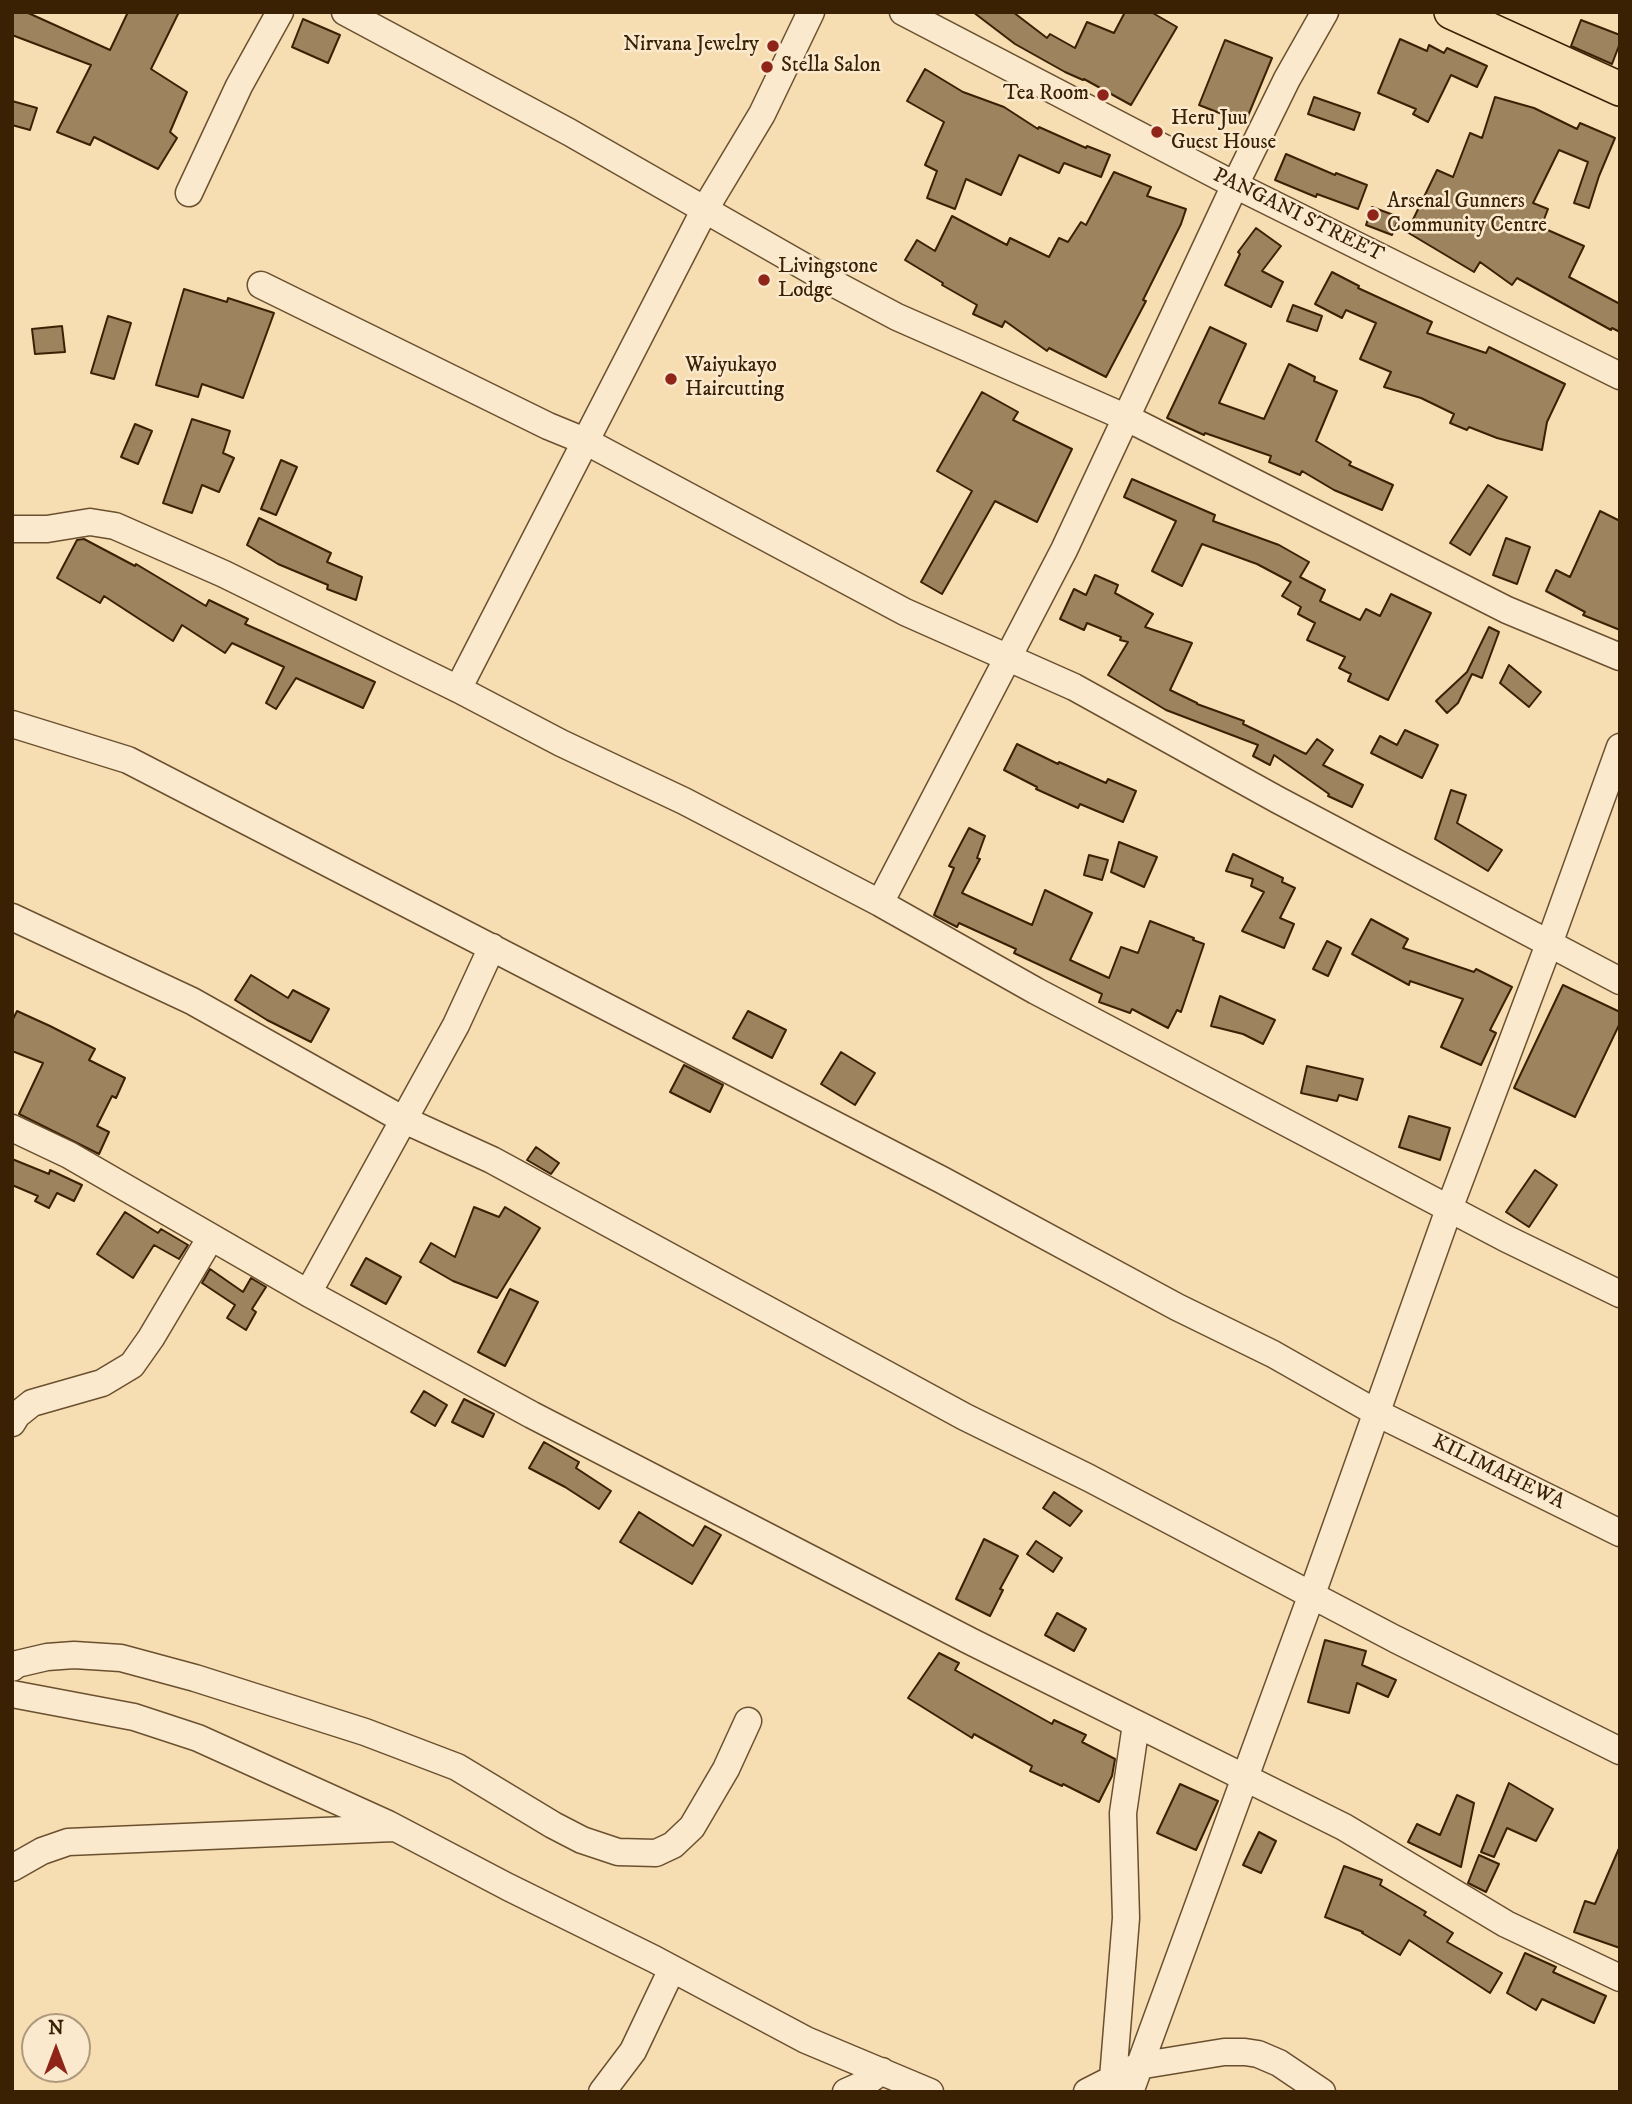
<!DOCTYPE html>
<style>
body{margin:0}
#map{position:relative;width:1632px;height:2104px;overflow:hidden;background:#f7ddb2;font-family:"IM FELL DW Pica",serif}
canvas{display:block}
.frame{position:absolute;inset:0;border:14px solid #3b2103;pointer-events:none}
.north{position:absolute;left:21px;top:2013px;width:70px;height:70px;box-sizing:border-box;background:#fae9cd;border:2px solid #ae997c;border-radius:50%;rotate:0deg;font-size:19px;font-weight:700;line-height:28px;text-align:center;color:#3b2103}
.north::after{content:'';display:block;margin:auto;width:24px;height:32px;background:#8f2418;clip-path:polygon(50% 0,100% 100%,50% 72%,0 100%)}
</style>
<div id="map">
<canvas width="1632" height="2104"></canvas>
<div class="frame"></div>
<div class="north">N</div>
</div>
<script>
const ctx = document.querySelector('canvas').getContext('2d');
ctx.lineJoin = 'round';
function paint(path, color) {
  ctx.fillStyle = color;
  ctx.fill(path, 'evenodd');
}
function shape(rows) {
  const path = new Path2D();
  for (const r of rows) {
    path.moveTo(r[0], r[1]);
    for (let i = 2; i < r.length; i += 2) path.lineTo(r[i], r[i + 1]);
  }
  return path;
}
function strokePath(path, color, width, dash) {
  ctx.strokeStyle = color;
  ctx.lineWidth = width;
  ctx.lineCap = dash ? 'butt' : 'round';
  ctx.setLineDash(dash || []);
  ctx.stroke(path);
}
function write(font, color, halo, rows, align = 'center') {
  ctx.font = font + ' "IM FELL DW Pica",serif';
  ctx.lineWidth = 5;
  ctx.setLineDash([]);
  ctx.textBaseline = 'middle';
  ctx.strokeStyle = halo;
  ctx.fillStyle = color;
  for (const [text, x, y, turn = 0] of rows) {
    ctx.save();
    ctx.translate(x, y);
    ctx.rotate((+turn || 0) * Math.PI / 180);
    ctx.textAlign = isNaN(turn) ? turn : align;
    if (halo) ctx.strokeText(text, 0, 0);
    ctx.fillText(text, 0, 0);
    ctx.restore();
  }
}
const building = shape([
 [12,12,26,12,110,50,128,12,179,12,151,69,187,92,170,132,177,138,158,169,94,137,90,145,57,132,91,65,12,35,12,12],
 [973,12,1013,12,1047,38,1050,34,1075,48,1087,22,1114,33,1125,12,1151,12,1177,27,1131,105,1084,79,1083,80,1065,72,1015,44,973,12],
 [303,19,340,35,328,63,292,47,303,19],
 [1581,20,1620,35,1620,43,1612,64,1571,46,1581,20],
 [1400,39,1427,51,1429,45,1444,53,1447,48,1487,66,1477,87,1451,75,1428,122,1413,114,1416,109,1378,93,1400,39],
 [1225,40,1272,58,1245,123,1199,105,1225,40],
 [925,69,963,92,1004,107,1038,129,1039,127,1086,148,1087,146,1110,155,1101,177,1064,163,1059,173,1019,155,1001,195,966,179,955,209,927,198,937,171,925,165,944,122,907,101,925,69],
 [1314,97,1360,113,1354,130,1308,114,1314,97],
 [1495,97,1534,108,1577,129,1580,123,1615,138,1599,176,1589,208,1574,203,1588,162,1559,150,1533,203,1548,209,1541,227,1584,246,1569,277,1620,304,1620,332,1612,328,1611,330,1517,278,1512,285,1480,262,1474,272,1407,232,1437,170,1453,177,1470,133,1482,138,1495,97],
 [12,101,37,108,30,130,12,125,12,101],
 [1286,154,1335,175,1336,173,1367,185,1358,209,1317,194,1316,197,1275,180,1286,154],
 [1114,172,1151,187,1147,196,1186,209,1181,224,1143,300,1146,301,1106,377,1049,348,1047,351,1005,321,1002,327,973,314,977,305,942,285,943,283,905,260,917,240,935,251,952,216,1007,245,1010,238,1049,257,1059,238,1068,242,1081,222,1086,225,1114,172],
 [1372,207,1399,217,1392,235,1366,225,1372,207],
 [1256,228,1281,246,1262,271,1283,282,1271,307,1225,285,1240,254,1238,252,1256,228],
 [1332,272,1359,286,1358,288,1432,322,1427,333,1486,353,1489,347,1565,384,1547,422,1542,450,1497,438,1469,427,1467,430,1450,423,1454,414,1421,398,1384,387,1391,372,1360,359,1376,323,1346,310,1342,318,1315,304,1332,272],
 [184,289,227,302,228,298,274,313,243,398,202,384,198,397,156,385,184,289],
 [1293,305,1322,316,1317,331,1287,321,1293,305],
 [108,316,131,323,114,379,91,373,108,316],
 [62,326,65,352,35,354,32,329,62,326],
 [1210,327,1246,344,1219,403,1264,419,1289,364,1315,377,1314,381,1337,391,1316,441,1351,462,1349,465,1393,485,1382,510,1334,490,1302,471,1300,475,1269,462,1271,456,1205,433,1204,435,1167,418,1210,327],
 [982,392,1018,412,1013,420,1072,449,1037,522,995,501,942,594,921,582,972,491,937,471,982,392],
 [192,419,230,431,223,453,234,458,219,492,202,485,192,513,163,503,192,419],
 [135,424,152,431,138,464,121,457,135,424],
 [281,460,297,467,276,515,261,509,281,460],
 [1132,479,1215,515,1213,521,1279,545,1309,562,1300,577,1325,590,1320,601,1360,620,1366,609,1380,616,1391,594,1431,613,1388,700,1348,681,1351,674,1339,668,1345,657,1307,640,1315,623,1298,614,1301,607,1282,596,1291,582,1257,564,1202,544,1182,586,1152,571,1176,521,1124,497,1132,479],
 [1488,485,1507,497,1470,555,1450,543,1488,485],
 [1600,511,1620,521,1620,630,1583,615,1585,612,1546,591,1556,570,1570,577,1600,511],
 [259,518,331,553,327,562,362,577,356,600,327,589,328,585,278,564,247,545,259,518],
 [1506,538,1530,547,1517,584,1493,575,1506,538],
 [84,539,135,566,136,564,206,606,209,600,248,619,245,624,375,682,363,708,296,678,276,709,266,703,284,667,232,643,225,653,182,625,173,641,104,596,100,603,57,578,77,540,84,539],
 [1095,575,1118,585,1115,593,1153,614,1145,627,1192,643,1170,690,1197,703,1197,704,1244,721,1243,724,1306,754,1317,739,1333,750,1323,765,1363,785,1352,807,1328,796,1329,794,1274,755,1270,765,1253,756,1258,745,1166,710,1108,675,1128,642,1120,640,1121,637,1087,623,1084,630,1060,619,1074,589,1086,595,1095,575],
 [1489,627,1499,632,1482,678,1472,674,1458,703,1447,713,1436,701,1467,672,1489,627],
 [1509,665,1541,692,1529,707,1500,683,1509,665],
 [1405,730,1438,745,1422,778,1371,753,1380,736,1397,745,1405,730],
 [1017,744,1058,764,1059,762,1106,783,1108,779,1136,791,1123,822,1080,804,1078,808,1036,789,1037,787,1004,770,1017,744],
 [1451,790,1466,795,1457,823,1502,850,1488,871,1435,839,1451,790],
 [969,828,985,836,977,858,980,859,962,893,1032,925,1045,890,1092,913,1070,960,1109,978,1121,947,1138,953,1150,921,1194,938,1193,940,1204,944,1181,1012,1177,1010,1168,1028,1132,1009,1130,1013,1099,1002,1102,994,1014,953,1016,949,959,923,957,927,934,915,954,868,949,866,969,828],
 [1119,842,1157,857,1144,887,1111,872,1119,842],
 [1233,854,1283,878,1282,882,1295,888,1280,918,1294,924,1284,948,1242,931,1264,892,1251,886,1253,879,1226,871,1233,854],
 [1089,855,1108,860,1102,880,1084,875,1089,855],
 [1371,919,1408,939,1403,948,1474,972,1476,969,1512,987,1490,1030,1496,1033,1481,1065,1441,1047,1463,999,1410,981,1409,985,1352,954,1371,919],
 [1327,941,1341,948,1328,976,1313,969,1327,941],
 [251,975,288,998,293,990,329,1009,311,1042,267,1020,235,1000,251,975],
 [1563,985,1620,1012,1620,1023,1575,1117,1514,1088,1563,985],
 [1220,996,1275,1020,1263,1044,1243,1034,1211,1026,1220,996],
 [17,1011,50,1026,95,1049,89,1060,125,1078,116,1098,112,1096,97,1126,109,1132,99,1154,19,1114,43,1063,12,1051,12,1021,17,1011],
 [748,1011,786,1030,772,1058,733,1038,748,1011],
 [841,1052,875,1073,855,1105,821,1084,841,1052],
 [684,1065,723,1085,710,1112,670,1092,684,1065],
 [1307,1066,1363,1079,1357,1100,1339,1095,1337,1101,1301,1093,1307,1066],
 [1409,1116,1450,1128,1440,1160,1399,1147,1409,1116],
 [536,1147,559,1163,551,1174,527,1160,536,1147],
 [12,1159,49,1174,50,1170,82,1185,74,1201,57,1193,49,1208,35,1201,38,1196,12,1185,12,1159],
 [1535,1170,1557,1185,1529,1227,1506,1212,1535,1170],
 [474,1207,499,1217,505,1207,540,1228,497,1298,453,1281,420,1262,431,1243,455,1257,474,1207],
 [125,1212,158,1233,161,1229,188,1245,179,1259,154,1245,133,1278,97,1254,125,1212],
 [366,1258,401,1277,386,1304,351,1285,366,1258],
 [210,1269,243,1292,251,1278,266,1287,252,1309,256,1312,246,1330,227,1318,235,1305,202,1283,210,1269],
 [510,1289,538,1302,505,1366,478,1352,510,1289],
 [424,1391,447,1405,435,1426,411,1412,424,1391],
 [464,1399,494,1414,483,1437,452,1422,464,1399],
 [544,1442,579,1462,576,1468,611,1491,599,1509,565,1487,529,1468,544,1442],
 [1054,1492,1082,1511,1070,1526,1043,1508,1054,1492],
 [639,1512,693,1546,705,1526,721,1535,692,1584,620,1542,639,1512],
 [984,1539,1018,1556,1000,1589,1003,1590,990,1616,956,1599,984,1539],
 [1036,1541,1062,1558,1053,1572,1027,1554,1036,1541],
 [1057,1613,1086,1629,1074,1651,1045,1635,1057,1613],
 [1325,1640,1366,1651,1362,1665,1396,1680,1388,1697,1357,1683,1349,1713,1308,1702,1325,1640],
 [939,1653,959,1663,955,1670,1052,1724,1054,1720,1086,1735,1082,1742,1115,1759,1112,1776,1099,1802,1063,1784,1062,1786,1030,1771,1032,1766,974,1734,972,1738,908,1698,939,1653],
 [1509,1783,1553,1809,1536,1841,1507,1828,1494,1857,1481,1852,1509,1783],
 [1180,1784,1218,1801,1196,1850,1157,1833,1180,1784],
 [1457,1795,1474,1803,1461,1867,1408,1842,1417,1824,1440,1835,1457,1795],
 [1259,1832,1276,1841,1261,1873,1243,1865,1259,1832],
 [1620,1846,1620,1948,1574,1932,1585,1901,1595,1904,1620,1846],
 [1479,1855,1499,1864,1486,1892,1468,1883,1479,1855],
 [1344,1866,1382,1880,1380,1885,1426,1912,1424,1915,1453,1933,1447,1942,1502,1973,1490,1993,1409,1940,1400,1955,1362,1933,1363,1932,1325,1917,1344,1866],
 [1525,1953,1556,1967,1553,1972,1606,1996,1594,2023,1542,1999,1536,2010,1507,1993,1525,1953]
]);
paint(building, '#9d835e');
strokePath(building, '#3b2103', 2);
const minor = shape([
 [345,12,569,132,833,283,897,317,1127,418,1507,610,1620,657],
 [903,12,1235,185,1620,376],
 [189,193,239,86,280,12],
 [261,285,548,426,587,442,905,612,1074,687,1278,800,1620,981],
 [12,529,47,529,90,522,115,526,224,574,458,689,561,743,684,801,880,903,1036,991,1505,1238,1620,1294],
 [458,689,705,209,762,114,811,12],
 [12,724,128,760,942,1180,1177,1307,1273,1354,1377,1413,1620,1533],
 [880,903,1064,550,1235,185,1287,79,1325,12],
 [12,917,192,1001,402,1119,492,1160,965,1417,1089,1478,1395,1639,1620,1751],
 [12,1128,69,1155,308,1293,532,1415,970,1641,1344,1827,1506,1924,1620,1978],
 [308,1293,456,1025,492,947],
 [12,1423,17,1415,32,1403,102,1383,132,1365,151,1338,211,1237],
 [12,1668,17,1664,47,1657,74,1655,121,1658,195,1678,365,1732,457,1767,553,1825,582,1840,618,1852,656,1853,673,1845,692,1827,726,1769,748,1721],
 [12,1694,134,1717,198,1738,388,1824,508,1887,654,1959,806,2040,930,2092],
 [12,1868,42,1851,68,1842,393,1828],
 [1113,2078,1126,1918,1123,1813,1136,1724],
 [602,2092,633,2051,672,1969],
 [846,2092,864,2084,882,2071],
 [1087,2092,1138,2066,1224,2052,1245,2052,1258,2054,1279,2063,1322,2092],
 [1130,2092,1312,1594,1449,1209,1549,944,1620,747]
]);
const major = shape([
 [1451,12,1620,89]
]);
strokePath(minor, '#6a502f', 29);
strokePath(major, '#3b2103', 36);
strokePath(minor, '#fae9cd', 26);
strokePath(major, '#f7ddb2', 33);
for (const [x, y, r, color] of [
 [773,46,7,"#8f2418"],
 [767,67,7,"#8f2418"],
 [1103,95,7,"#8f2418"],
 [1157,132,7,"#8f2418"],
 [1373,215,7,"#8f2418"],
 [764,280,7,"#8f2418"],
 [671,379,7,"#8f2418"]
]) {
  const dot = new Path2D();
  dot.arc(x, y, r, 0, 2 * Math.PI);
  ctx.fillStyle = color;
  ctx.fill(dot);
  strokePath(dot, '#fae9cd', 2.5);
}
write('21px', '#3b2103', '#fae9cd', [
 ["Nirvana Jewelry",759,46,"right"],
 ["Stella Salon",781,67],
 ["Tea Room",1089,95,"right"],
 ["Heru Juu",1171,120],
 ["Guest House",1171,144],
 ["Arsenal Gunners",1387,203],
 ["Community Centre",1387,227],
 ["Livingstone",778,268],
 ["Lodge",778,292],
 ["Waiyukayo",685,367],
 ["Haircutting",685,391]
], 'left');
write('21px', '#3b2103', '#fae9cd', [
 ["PANGANI STREET",1298,216,26],
 ["KILIMAHEWA",1498,1473,26]
]);
</script>
